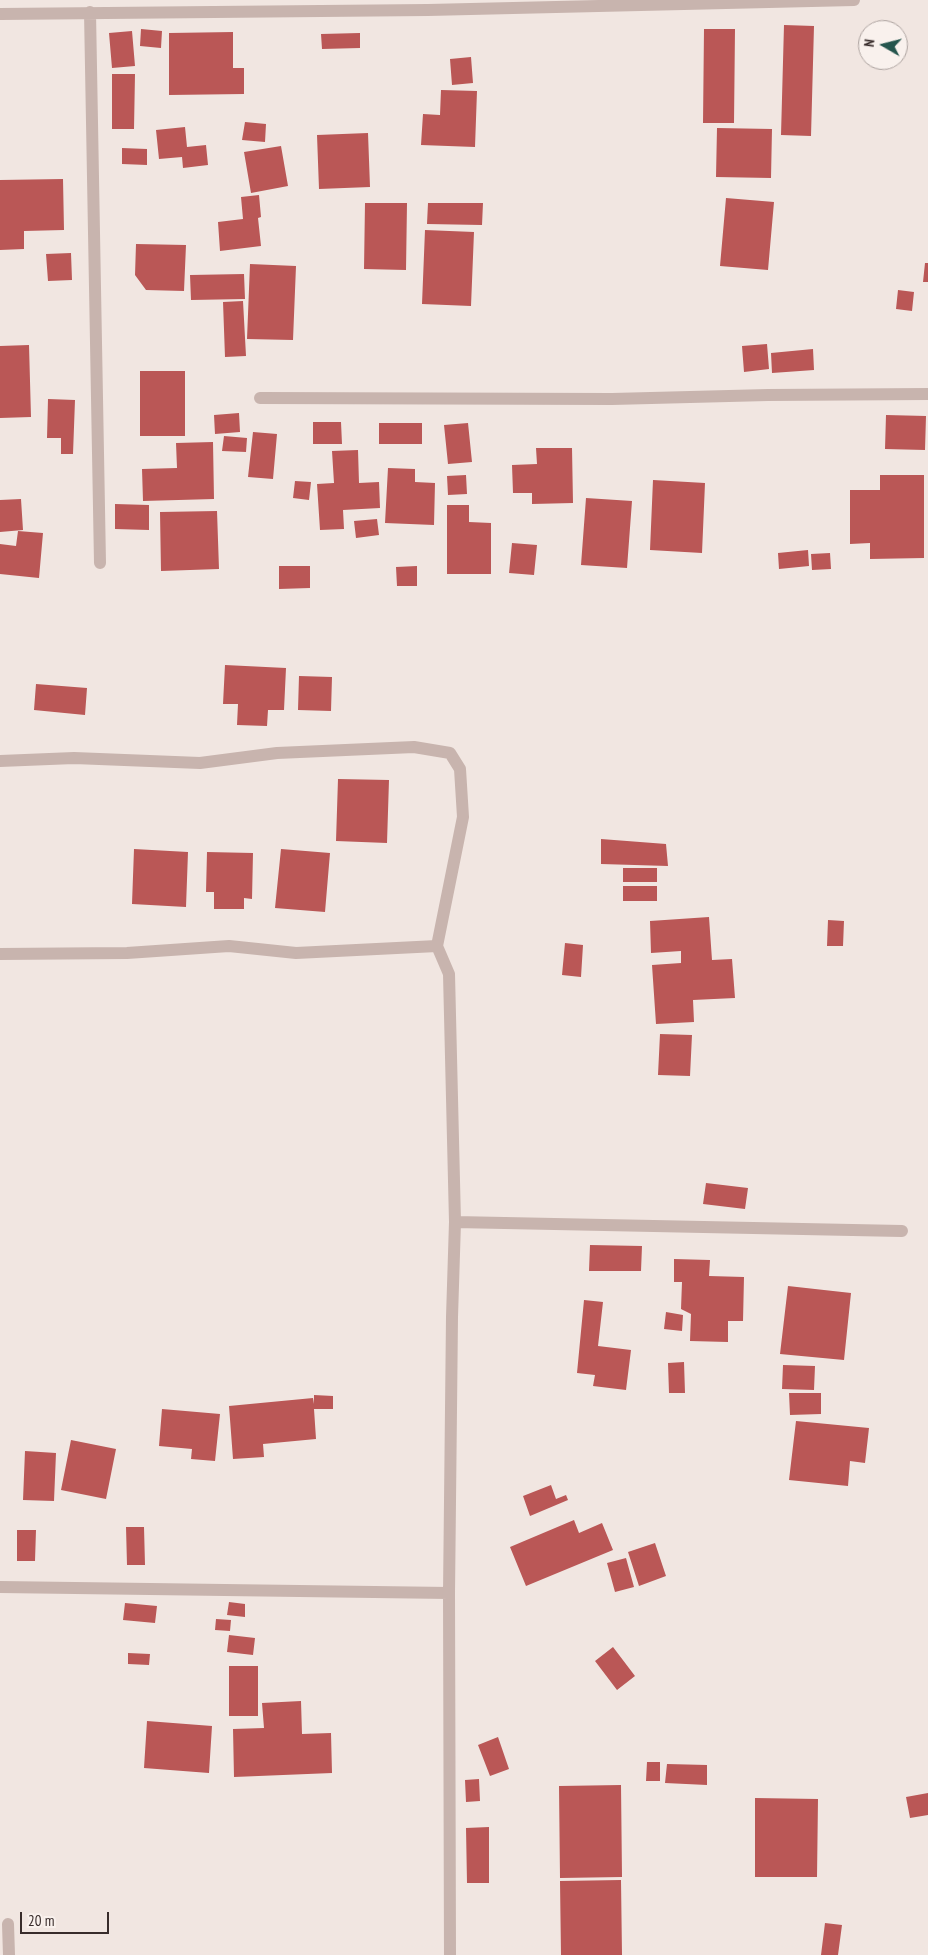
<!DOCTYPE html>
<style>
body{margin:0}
#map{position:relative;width:928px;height:1955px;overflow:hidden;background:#f1e6e1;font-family:"PT Sans Narrow",sans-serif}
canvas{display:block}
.north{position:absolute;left:858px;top:20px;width:50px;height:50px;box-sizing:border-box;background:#f9f1ed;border:1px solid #aca29f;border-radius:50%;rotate:278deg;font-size:14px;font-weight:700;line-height:20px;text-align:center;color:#382c2b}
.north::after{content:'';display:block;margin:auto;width:18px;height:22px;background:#25554d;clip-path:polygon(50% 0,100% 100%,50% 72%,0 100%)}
.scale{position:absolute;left:20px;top:1912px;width:89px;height:22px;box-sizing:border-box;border:2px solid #382c2b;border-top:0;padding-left:6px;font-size:15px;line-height:18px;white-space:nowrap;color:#382c2b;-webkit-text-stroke:4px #f9f1ed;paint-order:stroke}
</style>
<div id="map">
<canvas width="928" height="1955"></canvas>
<div class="north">N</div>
<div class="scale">20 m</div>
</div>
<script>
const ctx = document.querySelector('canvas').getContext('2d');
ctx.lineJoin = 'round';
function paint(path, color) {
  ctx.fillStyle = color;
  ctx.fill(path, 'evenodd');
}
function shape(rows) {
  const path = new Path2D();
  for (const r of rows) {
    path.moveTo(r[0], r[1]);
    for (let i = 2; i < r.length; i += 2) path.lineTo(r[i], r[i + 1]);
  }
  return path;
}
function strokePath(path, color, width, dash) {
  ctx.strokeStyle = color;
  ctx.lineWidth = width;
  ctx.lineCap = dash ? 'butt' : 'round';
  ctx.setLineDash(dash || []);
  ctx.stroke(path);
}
paint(shape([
 [784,25,814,26,811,136,781,135],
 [141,29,162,31,161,48,140,46],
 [704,29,735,29,734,123,703,123],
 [132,31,135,66,112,68,109,33],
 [233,32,233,68,244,68,244,94,169,95,169,33],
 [360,33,360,48,322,49,321,34],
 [471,57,473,83,452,85,450,59],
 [112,74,135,74,134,129,112,129],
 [441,90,477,91,475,147,421,145,423,114,440,115],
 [245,122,266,124,265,142,242,140],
 [185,127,187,147,206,145,208,165,183,168,182,157,159,159,156,130],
 [717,128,772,129,771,178,716,177],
 [368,133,370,187,319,189,317,135],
 [281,146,288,186,251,193,244,152],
 [122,148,147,149,147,165,122,164],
 [63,179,64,230,24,231,24,249,0,250,0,180],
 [259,195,261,217,258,218,261,246,220,251,218,222,243,219,241,197],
 [726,198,774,202,768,270,720,266],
 [365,203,407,203,406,270,364,269],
 [428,203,483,203,482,225,427,224],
 [425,230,474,232,471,306,422,304],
 [136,244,186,245,184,291,146,290,135,275],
 [71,253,72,280,48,281,46,254],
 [925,263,928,263,928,282,923,282],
 [250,264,296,266,293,340,247,339],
 [244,274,245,299,191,300,190,275],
 [898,290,914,292,912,311,896,309],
 [243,301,246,356,225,357,223,302],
 [767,344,769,369,744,372,742,346],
 [29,345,31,417,0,418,0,346],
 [813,349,814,370,772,373,771,353],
 [140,371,185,371,185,436,140,436],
 [48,399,75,400,73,454,61,454,61,438,47,438],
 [239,413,240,432,215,434,214,415],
 [886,415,926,416,925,450,885,449],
 [313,422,341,422,342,444,313,444],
 [379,423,422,423,422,444,379,444],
 [468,423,472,462,448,464,444,425],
 [253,432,277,434,273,479,248,477],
 [224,436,247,438,246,452,222,451],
 [213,442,214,499,143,501,142,469,177,468,176,443],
 [536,448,572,448,573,503,532,504,532,493,513,493,512,465,537,464],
 [358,450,359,483,379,482,380,508,343,510,344,529,320,530,317,484,334,483,332,451],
 [388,468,415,469,415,482,435,483,434,525,385,523],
 [466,475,467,494,448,495,447,476],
 [880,475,924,475,924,558,870,559,870,543,850,544,850,490,880,490],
 [653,480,705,483,702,553,650,550],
 [295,481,311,482,309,500,293,498],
 [586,498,632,501,627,568,581,565],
 [21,499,23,530,0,532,0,500],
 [115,504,149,505,149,530,115,529],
 [447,505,469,505,469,522,491,523,491,574,447,574],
 [217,511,219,569,161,571,160,512],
 [377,519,379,535,356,538,354,521],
 [18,531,43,533,39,578,0,574,0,544,16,546],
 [512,543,537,545,534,575,509,573],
 [808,550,809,566,779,569,778,553],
 [830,553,831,569,812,570,811,554],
 [279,566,310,566,310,588,279,589],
 [417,566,417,586,397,586,396,567],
 [225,665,286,668,284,710,268,710,267,726,237,725,238,704,223,704],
 [299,676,332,677,331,711,298,710],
 [36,684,87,688,85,715,34,710],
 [338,779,389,780,387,843,336,841],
 [601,839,666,844,668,866,601,864],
 [134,849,188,852,186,907,132,904],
 [281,849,330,853,325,912,275,908],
 [207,852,253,853,252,899,244,898,244,909,214,909,214,892,206,892],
 [623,868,657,868,657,882,623,882],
 [623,886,657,886,657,901,623,901],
 [709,917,712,960,732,959,735,998,693,1000,694,1022,656,1024,652,965,681,963,681,951,651,953,650,921],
 [828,920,844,921,843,946,827,946],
 [565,943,583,945,581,977,562,975],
 [660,1034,692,1035,690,1076,658,1075],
 [706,1183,748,1188,745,1209,703,1204],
 [590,1245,642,1246,641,1271,589,1271],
 [674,1259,710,1260,709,1276,744,1277,743,1321,728,1321,728,1342,690,1341,691,1314,681,1309,682,1282,674,1282],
 [788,1286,851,1293,844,1360,780,1354],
 [584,1300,603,1302,598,1346,631,1350,626,1390,593,1386,595,1375,577,1373],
 [666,1312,683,1315,682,1331,664,1329],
 [684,1362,685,1393,669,1393,668,1363],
 [783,1365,815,1366,814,1390,782,1389],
 [789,1393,821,1393,821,1414,790,1415],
 [314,1395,333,1396,333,1409,314,1409,316,1439,263,1444,264,1457,233,1459,229,1406,313,1398,314,1404],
 [162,1409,220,1414,215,1461,191,1459,192,1449,159,1446],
 [796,1421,869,1428,865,1463,850,1461,848,1486,789,1480],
 [71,1440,116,1449,106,1499,61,1490],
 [25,1451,56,1453,54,1501,23,1500],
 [551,1485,556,1499,566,1495,568,1500,530,1516,523,1496],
 [574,1520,579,1533,602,1523,613,1550,526,1586,510,1547],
 [126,1527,144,1527,145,1565,127,1565],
 [17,1530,36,1530,35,1561,17,1561],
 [655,1543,666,1576,639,1586,628,1552],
 [626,1558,634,1587,615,1592,607,1563],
 [229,1602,245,1604,245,1617,227,1615],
 [125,1603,157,1606,155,1623,123,1620],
 [216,1619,231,1620,230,1631,215,1630],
 [229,1635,255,1638,253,1655,227,1652],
 [613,1647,635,1676,617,1690,595,1661],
 [128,1653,150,1654,149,1665,128,1664],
 [229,1666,258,1666,258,1716,229,1716],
 [301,1701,302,1734,331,1733,332,1773,234,1777,233,1729,264,1728,262,1703],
 [147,1721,212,1726,209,1773,144,1768],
 [498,1737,509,1769,490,1776,478,1745],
 [647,1762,660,1762,660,1781,646,1781],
 [667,1764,707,1765,707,1785,665,1783],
 [479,1779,480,1801,466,1802,465,1780],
 [621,1785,622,1877,560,1878,559,1786],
 [928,1793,928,1815,910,1818,906,1797],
 [755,1798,818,1799,817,1877,755,1877],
 [489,1827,489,1883,467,1883,466,1828],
 [621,1880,622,1955,561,1955,560,1881],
 [825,1923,842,1925,838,1955,821,1955]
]), '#ba5756');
strokePath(shape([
 [8,1924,9,1955]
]), '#c8b4ae', 12);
strokePath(shape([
 [90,12,100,563],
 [0,14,428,10,854,0],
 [260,398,612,399,768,395,928,394],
 [0,761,74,758,200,763,277,753,414,747,450,753,460,769,463,817,437,946,449,974,455,1222,452,1317,449,1593,450,1955],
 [0,954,127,953,229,946,296,953,437,946],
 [455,1222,902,1231],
 [0,1587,449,1593]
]), '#c8b4ae', 12);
</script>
